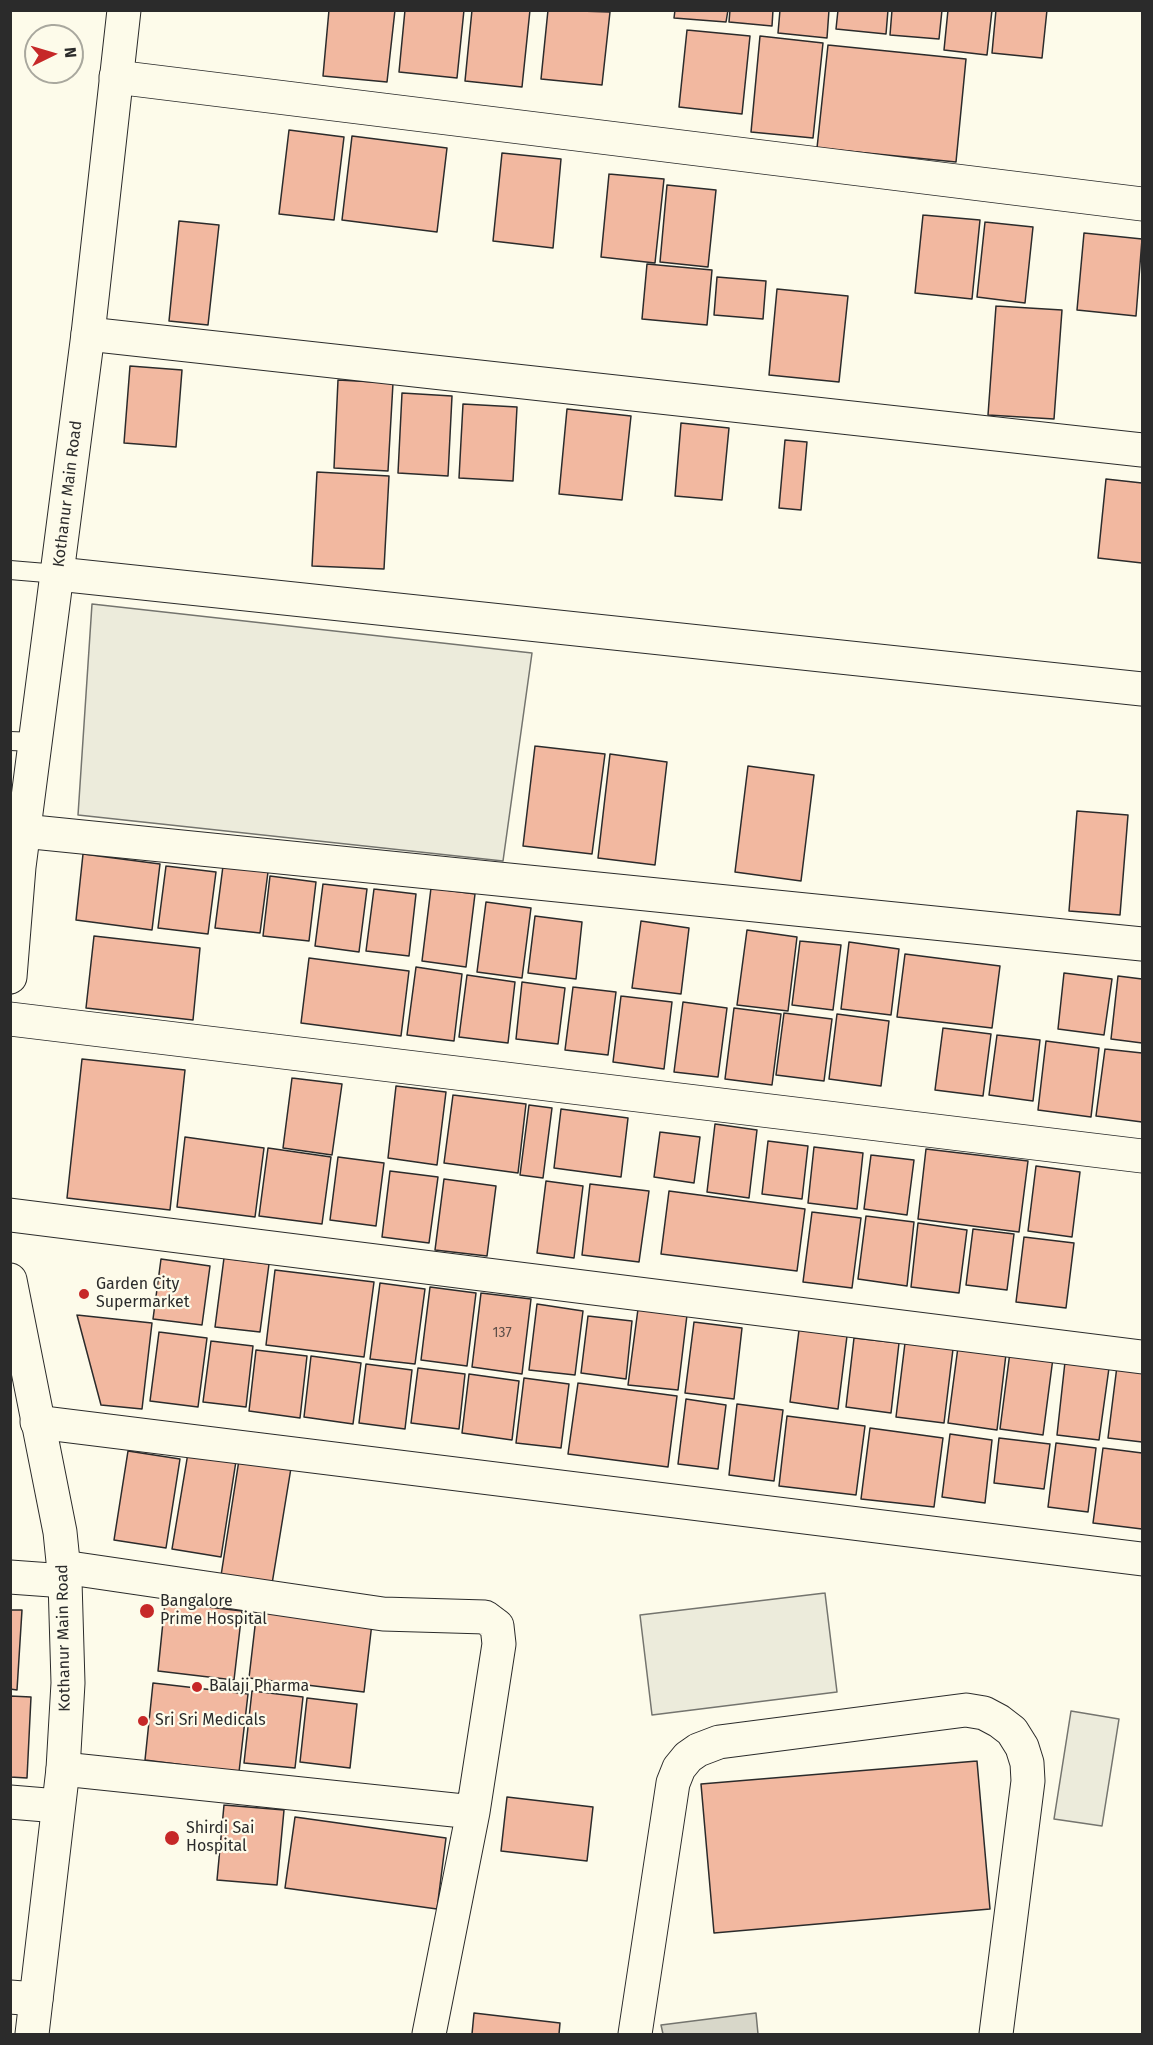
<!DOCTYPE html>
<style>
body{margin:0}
#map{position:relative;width:1153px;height:2045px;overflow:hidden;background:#fdfbea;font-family:"Fira Sans",sans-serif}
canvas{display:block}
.frame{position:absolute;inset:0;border:12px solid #2b2b2b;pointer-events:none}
.north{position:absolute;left:24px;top:24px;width:60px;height:60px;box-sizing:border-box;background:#fdfbea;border:2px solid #a9a89e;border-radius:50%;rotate:85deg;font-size:16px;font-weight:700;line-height:24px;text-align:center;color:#2b2b2b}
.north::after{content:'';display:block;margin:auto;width:21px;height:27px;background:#c62828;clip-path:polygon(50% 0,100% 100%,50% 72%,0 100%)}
</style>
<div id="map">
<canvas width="1153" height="2045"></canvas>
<div class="frame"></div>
<div class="north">N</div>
</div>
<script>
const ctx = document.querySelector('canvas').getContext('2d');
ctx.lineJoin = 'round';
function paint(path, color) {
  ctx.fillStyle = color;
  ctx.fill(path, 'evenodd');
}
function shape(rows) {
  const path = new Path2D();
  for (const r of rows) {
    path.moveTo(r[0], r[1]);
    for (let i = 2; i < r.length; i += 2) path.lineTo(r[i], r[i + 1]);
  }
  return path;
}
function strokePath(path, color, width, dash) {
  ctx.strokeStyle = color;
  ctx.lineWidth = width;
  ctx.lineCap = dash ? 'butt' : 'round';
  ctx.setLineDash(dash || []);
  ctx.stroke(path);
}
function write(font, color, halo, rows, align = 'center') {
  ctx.font = font + ' "Fira Sans",sans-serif';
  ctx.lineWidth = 4.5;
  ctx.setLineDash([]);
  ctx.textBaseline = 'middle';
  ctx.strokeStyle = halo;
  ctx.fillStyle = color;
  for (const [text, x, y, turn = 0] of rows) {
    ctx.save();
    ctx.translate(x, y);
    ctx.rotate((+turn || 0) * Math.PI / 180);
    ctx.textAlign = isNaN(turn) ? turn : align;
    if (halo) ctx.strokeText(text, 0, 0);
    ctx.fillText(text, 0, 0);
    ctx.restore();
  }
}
const green = shape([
 [92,604,532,653,503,861,78,815,92,604],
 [825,1593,837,1692,652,1715,640,1615,825,1593],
 [1071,1711,1119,1719,1102,1826,1054,1819,1071,1711]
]);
paint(green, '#ecebdb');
strokePath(green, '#74746e', 1.5);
const water = shape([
 [756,2013,758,2034,663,2034,661,2025,756,2013]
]);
paint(water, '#d8d7c9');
strokePath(water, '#74746e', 1.5);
const building = shape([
 [329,10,395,10,387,82,323,76,329,10],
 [405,10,464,10,457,78,399,72,405,10],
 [472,10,530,10,522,87,465,81,472,10],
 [548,10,610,12,602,85,541,79,548,10],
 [675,10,728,10,726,22,674,18,675,10],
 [730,10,773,10,772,26,729,22,730,10],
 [780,10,829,10,827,38,778,33,780,10],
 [838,10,888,10,886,34,836,29,838,10],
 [892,10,942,10,939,39,890,35,892,10],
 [948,10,992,10,987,55,944,50,948,10],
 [996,10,1047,10,1042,58,992,53,996,10],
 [687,30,750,36,742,114,679,107,687,30],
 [760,36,823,43,813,138,751,132,760,36],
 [828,45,966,59,956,162,817,148,828,45],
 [289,130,344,137,334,220,279,214,289,130],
 [352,136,447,148,437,232,342,220,352,136],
 [502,153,561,159,553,248,493,241,502,153],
 [609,174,664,179,655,263,601,257,609,174],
 [667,185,716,190,708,267,660,262,667,185],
 [923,215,980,220,972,299,915,293,923,215],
 [179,221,219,225,208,325,169,321,179,221],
 [985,222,1033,227,1025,303,977,297,985,222],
 [1084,233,1142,239,1136,316,1077,310,1084,233],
 [647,264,712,270,707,325,642,319,647,264],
 [717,277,766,281,763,319,714,315,717,277],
 [777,289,848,296,839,382,769,375,777,289],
 [996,306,1062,310,1054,419,988,415,996,306],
 [130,366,182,370,176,447,124,443,130,366],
 [338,380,393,383,388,471,334,468,338,380],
 [402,393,452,396,448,476,398,473,402,393],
 [463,404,517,407,513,481,459,478,463,404],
 [567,409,631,416,622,500,559,494,567,409],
 [681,423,729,428,722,500,675,496,681,423],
 [785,440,807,442,801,510,779,508,785,440],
 [317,472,389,476,384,569,312,566,317,472],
 [1106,479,1142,483,1142,563,1098,558,1106,479],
 [535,746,605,754,592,854,523,846,535,746],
 [610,754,667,762,655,865,598,858,610,754],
 [748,766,814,775,801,881,735,872,748,766],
 [1077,811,1128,815,1120,915,1069,911,1077,811],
 [83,854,160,864,152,930,76,920,83,854],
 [166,866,216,872,208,934,158,928,166,866],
 [223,866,268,872,260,933,215,928,223,866],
 [270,876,316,882,309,941,263,936,270,876],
 [323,884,367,889,359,952,315,946,323,884],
 [431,888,475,894,466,967,422,961,431,888],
 [374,889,416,894,409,956,366,951,374,889],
 [486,902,531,908,522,978,477,972,486,902],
 [535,916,582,922,576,979,528,973,535,916],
 [641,921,689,928,681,994,632,988,641,921],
 [747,930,797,937,788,1011,737,1005,747,930],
 [94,936,200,948,193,1020,86,1008,94,936],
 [800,941,841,945,833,1010,792,1005,800,941],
 [849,942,899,949,891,1015,841,1009,849,942],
 [905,954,1000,966,992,1028,897,1017,905,954],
 [309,958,409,971,401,1036,301,1023,309,958],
 [416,967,462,974,454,1041,407,1035,416,967],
 [1064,973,1112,979,1104,1035,1058,1029,1064,973],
 [467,975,515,982,508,1043,459,1037,467,975],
 [1118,976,1142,979,1142,1043,1111,1039,1118,976],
 [522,982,565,988,558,1044,516,1039,522,982],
 [573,987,616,992,608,1055,565,1050,573,987],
 [621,996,672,1002,664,1069,613,1062,621,996],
 [683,1002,727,1008,718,1077,674,1072,683,1002],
 [734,1008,781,1014,772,1085,725,1079,734,1008],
 [784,1013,832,1019,824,1081,776,1075,784,1013],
 [837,1014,889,1021,881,1086,829,1079,837,1014],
 [943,1028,991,1034,983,1096,935,1090,943,1028],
 [997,1035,1040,1040,1033,1101,989,1095,997,1035],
 [1046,1041,1099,1048,1091,1117,1038,1110,1046,1041],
 [1105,1049,1142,1053,1142,1122,1096,1116,1105,1049],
 [82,1059,185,1070,170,1210,67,1198,82,1059],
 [292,1078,342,1084,332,1155,283,1148,292,1078],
 [396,1086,446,1092,437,1165,388,1158,396,1086],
 [453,1095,526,1104,518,1173,444,1163,453,1095],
 [529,1105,552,1108,543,1178,520,1175,529,1105],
 [561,1109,628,1118,621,1177,554,1168,561,1109],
 [715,1124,757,1130,749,1198,707,1192,715,1124],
 [660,1132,700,1137,694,1183,654,1177,660,1132],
 [185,1137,264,1148,255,1217,177,1207,185,1137],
 [768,1141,808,1146,802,1199,762,1194,768,1141],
 [814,1147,863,1153,857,1209,808,1203,814,1147],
 [268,1148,331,1157,322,1224,259,1216,268,1148],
 [926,1149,1028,1161,1019,1232,918,1219,926,1149],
 [871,1155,914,1160,907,1215,864,1209,871,1155],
 [338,1157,384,1163,376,1226,330,1220,338,1157],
 [1036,1166,1080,1172,1072,1237,1028,1231,1036,1166],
 [390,1171,438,1177,429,1243,382,1237,390,1171],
 [444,1179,496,1186,487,1256,435,1250,444,1179],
 [546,1181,583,1186,574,1258,537,1253,546,1181],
 [590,1184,649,1191,639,1262,582,1255,590,1184],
 [669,1191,805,1209,797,1271,661,1254,669,1191],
 [812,1212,861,1218,852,1288,803,1282,812,1212],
 [866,1216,914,1222,907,1286,858,1279,866,1216],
 [918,1223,967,1230,959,1293,911,1287,918,1223],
 [973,1229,1014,1234,1007,1290,966,1285,973,1229],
 [1024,1237,1074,1243,1066,1308,1016,1302,1024,1237],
 [224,1258,269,1264,260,1332,215,1327,224,1258],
 [161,1259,210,1266,202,1325,153,1319,161,1259],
 [275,1270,374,1282,364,1357,266,1345,275,1270],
 [380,1283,425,1289,415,1364,370,1359,380,1283],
 [430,1287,476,1293,467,1366,421,1360,430,1287],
 [481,1293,531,1299,522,1374,472,1367,481,1293],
 [537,1304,583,1311,575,1375,529,1370,537,1304],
 [638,1309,687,1315,678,1390,628,1385,638,1309],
 [77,1315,152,1323,142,1409,101,1405,77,1315],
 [588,1316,632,1321,626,1379,581,1373,588,1316],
 [694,1322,742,1328,734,1399,685,1393,694,1322],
 [799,1330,847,1336,838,1409,790,1402,799,1330],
 [159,1332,207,1338,198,1407,150,1401,159,1332],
 [854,1338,899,1343,891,1413,846,1407,854,1338],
 [211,1341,253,1346,246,1407,203,1402,211,1341],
 [905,1343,953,1349,944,1423,896,1417,905,1343],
 [958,1347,1006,1354,997,1430,948,1423,958,1347],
 [256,1350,307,1356,300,1418,249,1411,256,1350],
 [1010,1352,1053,1358,1043,1435,1000,1429,1010,1352],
 [311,1356,361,1363,353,1424,304,1417,311,1356],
 [1065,1362,1109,1368,1099,1440,1057,1435,1065,1362],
 [366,1364,412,1370,405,1429,359,1423,366,1364],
 [1117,1366,1142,1369,1142,1442,1108,1438,1117,1366],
 [418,1368,465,1374,459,1429,411,1423,418,1368],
 [469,1374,519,1381,512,1440,462,1433,469,1374],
 [524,1378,569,1384,561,1448,516,1443,524,1378],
 [578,1383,677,1396,668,1467,568,1454,578,1383],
 [686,1399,726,1405,718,1469,678,1464,686,1399],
 [737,1404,783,1410,774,1481,729,1475,737,1404],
 [787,1416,865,1426,856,1495,779,1486,787,1416],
 [870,1428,943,1438,934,1507,861,1499,870,1428],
 [950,1434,992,1440,985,1503,942,1497,950,1434],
 [999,1438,1050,1444,1044,1489,994,1483,999,1438],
 [1056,1443,1096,1448,1088,1512,1048,1507,1056,1443],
 [1103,1448,1142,1453,1142,1529,1093,1523,1103,1448],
 [128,1451,180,1459,166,1548,114,1540,128,1451],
 [188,1453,236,1461,221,1557,172,1549,188,1453],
 [239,1460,291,1468,271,1590,220,1582,239,1460],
 [165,1602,242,1611,234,1680,158,1671,165,1602],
 [257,1609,372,1623,364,1692,249,1678,257,1609],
 [10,1610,22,1610,17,1690,10,1689,10,1610],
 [153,1683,248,1694,239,1772,145,1760,153,1683],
 [252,1691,303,1697,295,1768,244,1763,252,1691],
 [10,1696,31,1697,27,1778,10,1777,10,1696],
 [307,1698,357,1704,350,1768,300,1762,307,1698],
 [977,1761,990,1909,714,1933,701,1784,977,1761],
 [507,1797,593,1807,587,1861,501,1851,507,1797],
 [224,1805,284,1810,277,1885,217,1880,224,1805],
 [295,1817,446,1838,437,1909,285,1888,295,1817],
 [474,2013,560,2023,559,2034,472,2034,474,2013]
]);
paint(building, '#f2b8a0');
strokePath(building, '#2b2b2b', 1.5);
const service = shape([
 [10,570,58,574],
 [10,741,36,742]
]);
const minor = shape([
 [116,77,1142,204],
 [88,334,1142,450],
 [58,574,1142,689],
 [23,831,1142,944],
 [10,1019,1142,1156],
 [10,1215,1142,1357],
 [37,1422,1142,1559],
 [63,1567,383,1614,485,1617,497,1626,499,1644,473,1812,429,2034],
 [10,1577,65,1581],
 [63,1769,473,1812],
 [10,1802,58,1806],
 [10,1997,36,1999],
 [635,2034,673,1783,679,1768,688,1757,698,1750,719,1742,966,1710,984,1713,999,1721,1012,1731,1022,1747,1027,1763,1028,1781,996,2034]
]);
const secondary = shape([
 [10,977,19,867,88,334,124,10],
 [10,1280,60,1532,65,1581,68,1683,63,1769,32,2034]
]);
strokePath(service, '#2b2b2b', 20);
strokePath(minor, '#2b2b2b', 35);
strokePath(secondary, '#2b2b2b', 35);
strokePath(service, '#fdfbea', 18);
strokePath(minor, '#fdfbea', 33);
strokePath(secondary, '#fdfbea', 33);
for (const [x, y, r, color] of [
 [84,1294,6,"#c62828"],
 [147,1611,8,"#c62828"],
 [197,1687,6,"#c62828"],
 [143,1721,6,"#c62828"],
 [172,1838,8,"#c62828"]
]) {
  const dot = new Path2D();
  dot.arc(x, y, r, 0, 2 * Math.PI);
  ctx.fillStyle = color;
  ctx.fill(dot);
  strokePath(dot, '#fdfbea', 2);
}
write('14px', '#5d4e48', null, [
 ["137",502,1333]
]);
write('16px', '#2b2b2b', '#fdfbea', [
 ["Kothanur Main Road",68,494,-83],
 ["Kothanur Main Road",64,1638,-91]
]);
write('16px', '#2b2b2b', '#fdfbea', [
 ["Garden City",96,1285],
 ["Supermarket",96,1303],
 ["Bangalore",160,1602],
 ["Prime Hospital",160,1620],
 ["Balaji Pharma",209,1687],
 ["Sri Sri Medicals",155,1721],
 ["Shirdi Sai",186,1829],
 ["Hospital",186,1847]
], 'left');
</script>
